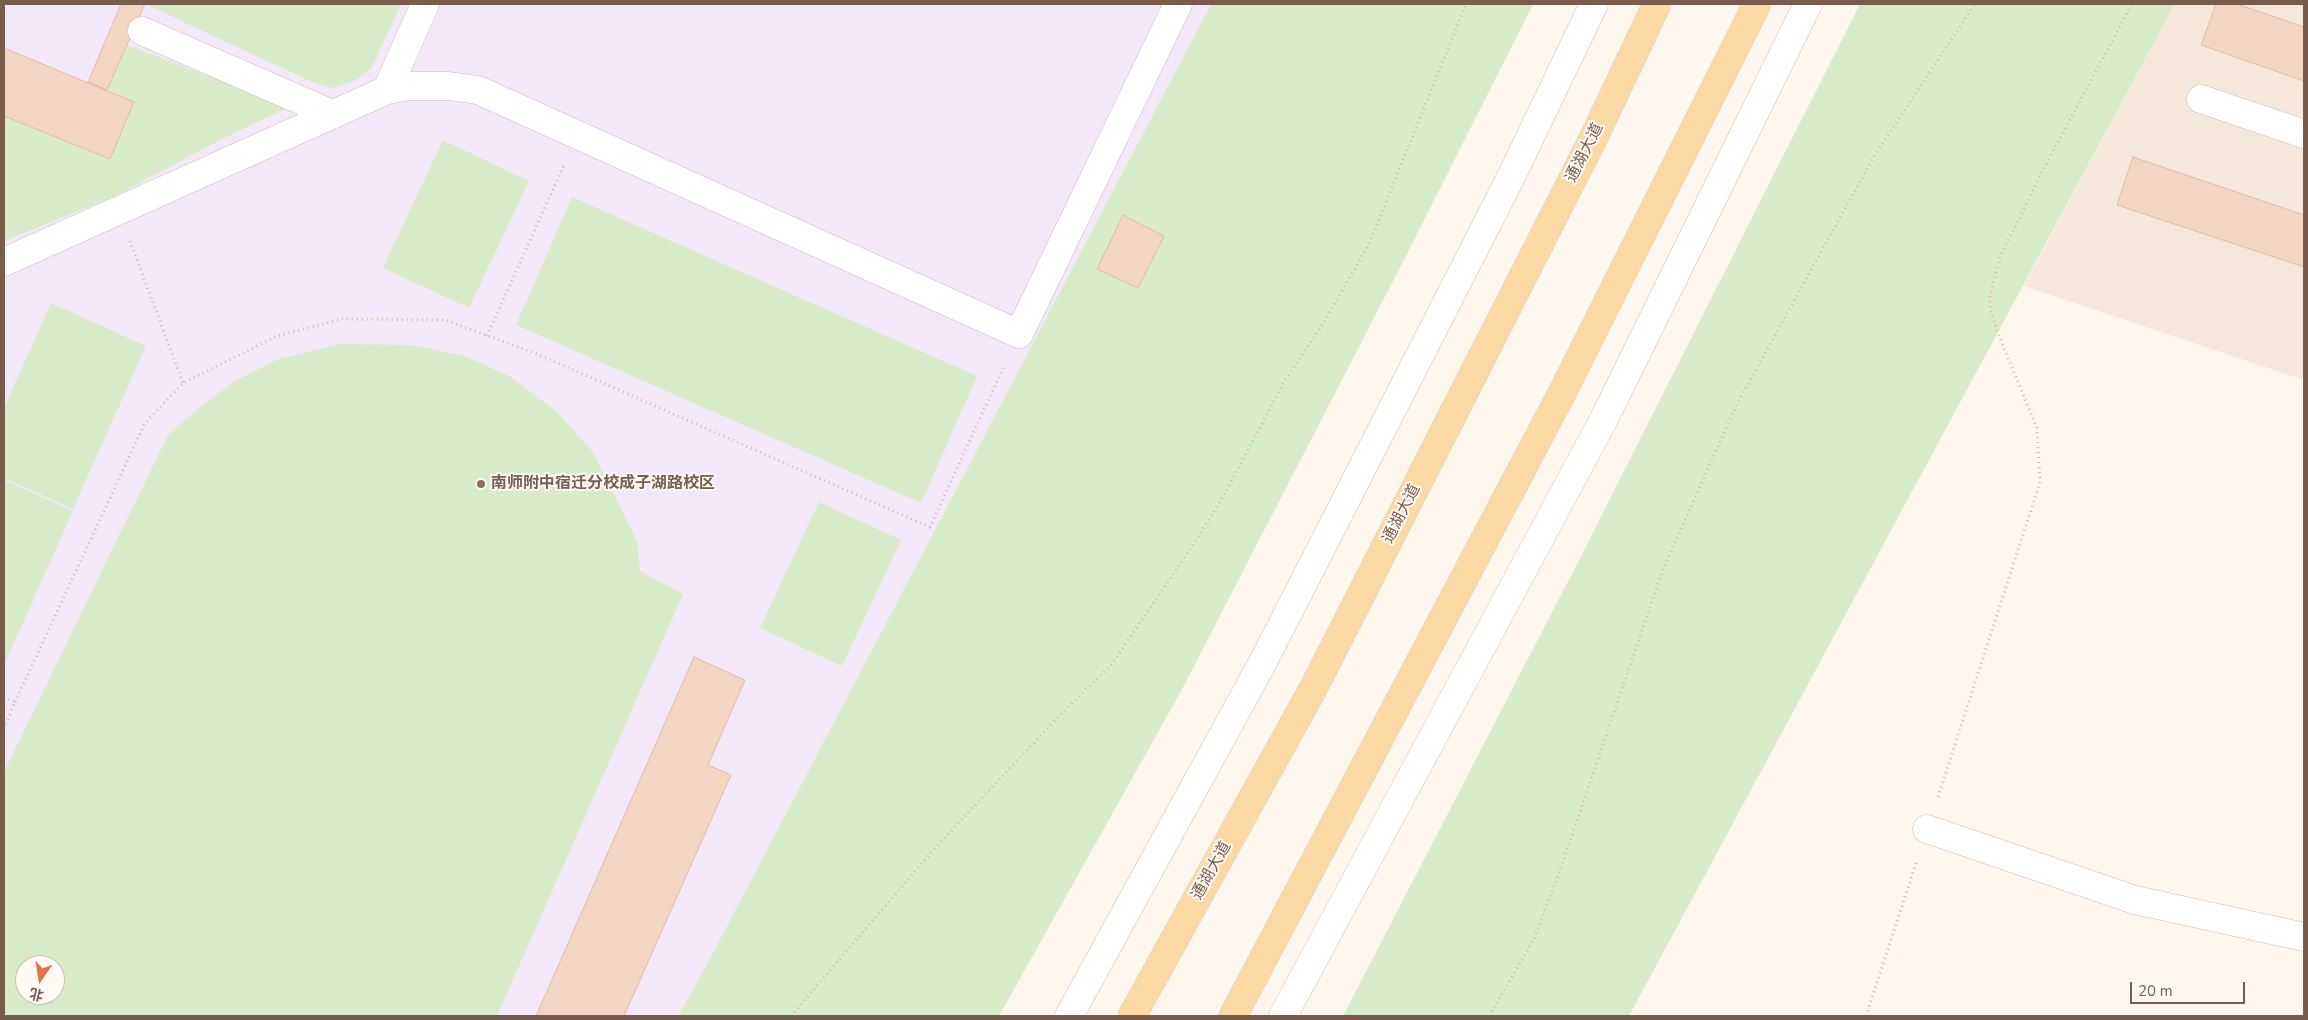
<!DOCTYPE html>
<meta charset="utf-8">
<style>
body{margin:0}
#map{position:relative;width:2308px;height:1020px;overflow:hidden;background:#fdf6ec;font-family:"Nunito Sans","Noto Sans SC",sans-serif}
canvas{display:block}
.frame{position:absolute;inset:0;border:5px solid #7a5c4d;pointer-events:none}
.north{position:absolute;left:15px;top:955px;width:50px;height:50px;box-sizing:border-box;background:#fffaf3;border:1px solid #cabbb1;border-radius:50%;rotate:193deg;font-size:14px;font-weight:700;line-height:20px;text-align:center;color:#7a5c4d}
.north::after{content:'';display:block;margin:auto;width:18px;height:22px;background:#e76f51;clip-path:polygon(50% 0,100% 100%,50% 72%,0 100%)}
.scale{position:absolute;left:2130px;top:982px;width:115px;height:22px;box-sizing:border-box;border:2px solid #7a5c4d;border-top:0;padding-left:6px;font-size:15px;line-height:18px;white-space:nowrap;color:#7a5c4d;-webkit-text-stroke:4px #fffaf3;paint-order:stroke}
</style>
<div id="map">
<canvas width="2308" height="1020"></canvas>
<div class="frame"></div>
<div class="north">北</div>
<div class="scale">20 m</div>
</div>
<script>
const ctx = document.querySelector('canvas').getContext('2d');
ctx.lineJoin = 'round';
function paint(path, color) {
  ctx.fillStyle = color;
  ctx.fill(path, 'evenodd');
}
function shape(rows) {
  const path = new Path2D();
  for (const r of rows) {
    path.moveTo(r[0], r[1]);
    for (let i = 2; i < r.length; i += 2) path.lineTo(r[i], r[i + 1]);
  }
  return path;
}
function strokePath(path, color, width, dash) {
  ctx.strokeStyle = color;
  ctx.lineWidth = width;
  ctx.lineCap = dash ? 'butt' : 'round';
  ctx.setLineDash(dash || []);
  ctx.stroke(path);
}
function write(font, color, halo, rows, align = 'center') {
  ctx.font = font + ' "Nunito Sans","Noto Sans SC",sans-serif';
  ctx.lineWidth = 4;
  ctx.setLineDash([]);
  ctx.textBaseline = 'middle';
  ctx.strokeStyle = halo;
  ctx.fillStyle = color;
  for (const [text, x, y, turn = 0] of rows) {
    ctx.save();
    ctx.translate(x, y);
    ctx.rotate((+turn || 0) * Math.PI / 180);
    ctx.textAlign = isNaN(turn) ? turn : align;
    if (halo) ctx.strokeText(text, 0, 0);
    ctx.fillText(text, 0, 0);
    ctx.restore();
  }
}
paint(shape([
 [2175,4,2304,4,2304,380,2024,286]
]), '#f5e8da');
paint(shape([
 [4,4,1211,4,707,964,678,1016,4,1016],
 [25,965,55,965,55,995,25,995]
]), '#f3e8fa');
paint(shape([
 [145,4,401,4,371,69,354,81,332,88,312,82],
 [1211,4,1533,4,1406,256,1180,693,999,1016,678,1016,707,964],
 [1860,4,2175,4,1629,1016,1343,1016,1577,564],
 [127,45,289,107,220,140,113,197,4,241,4,116,110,159,134,102,107,90],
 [443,140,529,181,469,308,383,268],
 [572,197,977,376,921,503,516,325],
 [51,303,146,346,73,509,4,478,4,408],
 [341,344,411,345,465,356,509,376,556,411,593,452,637,541,640,571,683,594,497,1016,4,1016,4,772,168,435,194,412,235,381,278,359],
 [25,965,55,965,55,995,25,995],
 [4,480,73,511,4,665],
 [819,502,901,540,842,666,760,628]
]), '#d8ecc9');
const building = shape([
 [121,4,145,4,107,90,88,82,121,4],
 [2216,4,2237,4,2304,27,2304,81,2201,45,2216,4],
 [4,48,134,102,110,159,4,116,4,48],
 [2133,157,2304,215,2304,267,2117,205,2133,157],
 [1123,215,1164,236,1138,288,1097,269,1123,215],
 [694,657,745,680,708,765,731,775,624,1016,536,1016,694,657]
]);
paint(building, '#f3d5c3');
strokePath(building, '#e6bba3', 1);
const minor = shape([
 [142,31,332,114],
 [387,90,425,4],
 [2201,99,2304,134],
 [4,262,387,90,409,86,449,86,478,90,1019,334,1178,4],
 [1927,829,2135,900,2304,937],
 [1069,1016,1263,662,1511,177,1594,4],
 [1283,1016,1604,419,1808,4]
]);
const major = shape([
 [1132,1016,1314,687,1592,141,1657,4],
 [1233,1016,1561,395,1757,4]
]);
strokePath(minor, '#d1beb0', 29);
strokePath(major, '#dad1cd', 29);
strokePath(shape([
 [130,241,183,383],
 [487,336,564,165],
 [4,697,15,702,4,728],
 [15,702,145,423,183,383,277,336,342,319,445,320,537,354,930,527,1005,364],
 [1938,797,2040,482,2037,428,2003,346,1990,309,1990,297,1999,259,2044,168,2132,4],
 [791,1016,935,848,1060,715,1111,665,1189,551,1224,495,1284,382,1324,322,1369,244,1466,4],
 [1489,1016,1534,939,1559,873,1663,569,1737,404,1873,158,1975,4],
 [1866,1016,1917,860]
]), '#d9b8a5', 3, [1, 4]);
strokePath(minor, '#fff', 28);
strokePath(major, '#fbd9a5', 28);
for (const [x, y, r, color] of [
 [481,484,5,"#8d6e63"]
]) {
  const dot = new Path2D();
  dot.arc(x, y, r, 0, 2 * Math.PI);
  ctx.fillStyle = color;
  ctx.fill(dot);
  strokePath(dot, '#fffaf3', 2);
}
write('16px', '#7a5c4d', '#fffaf3', [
 ["通湖大道",1585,153,-63],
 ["通湖大道",1402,514,-63],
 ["通湖大道",1212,871,-61]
]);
write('bold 16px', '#785e54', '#fffaf3', [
 ["南师附中宿迁分校成子湖路校区",491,484]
], 'left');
</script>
